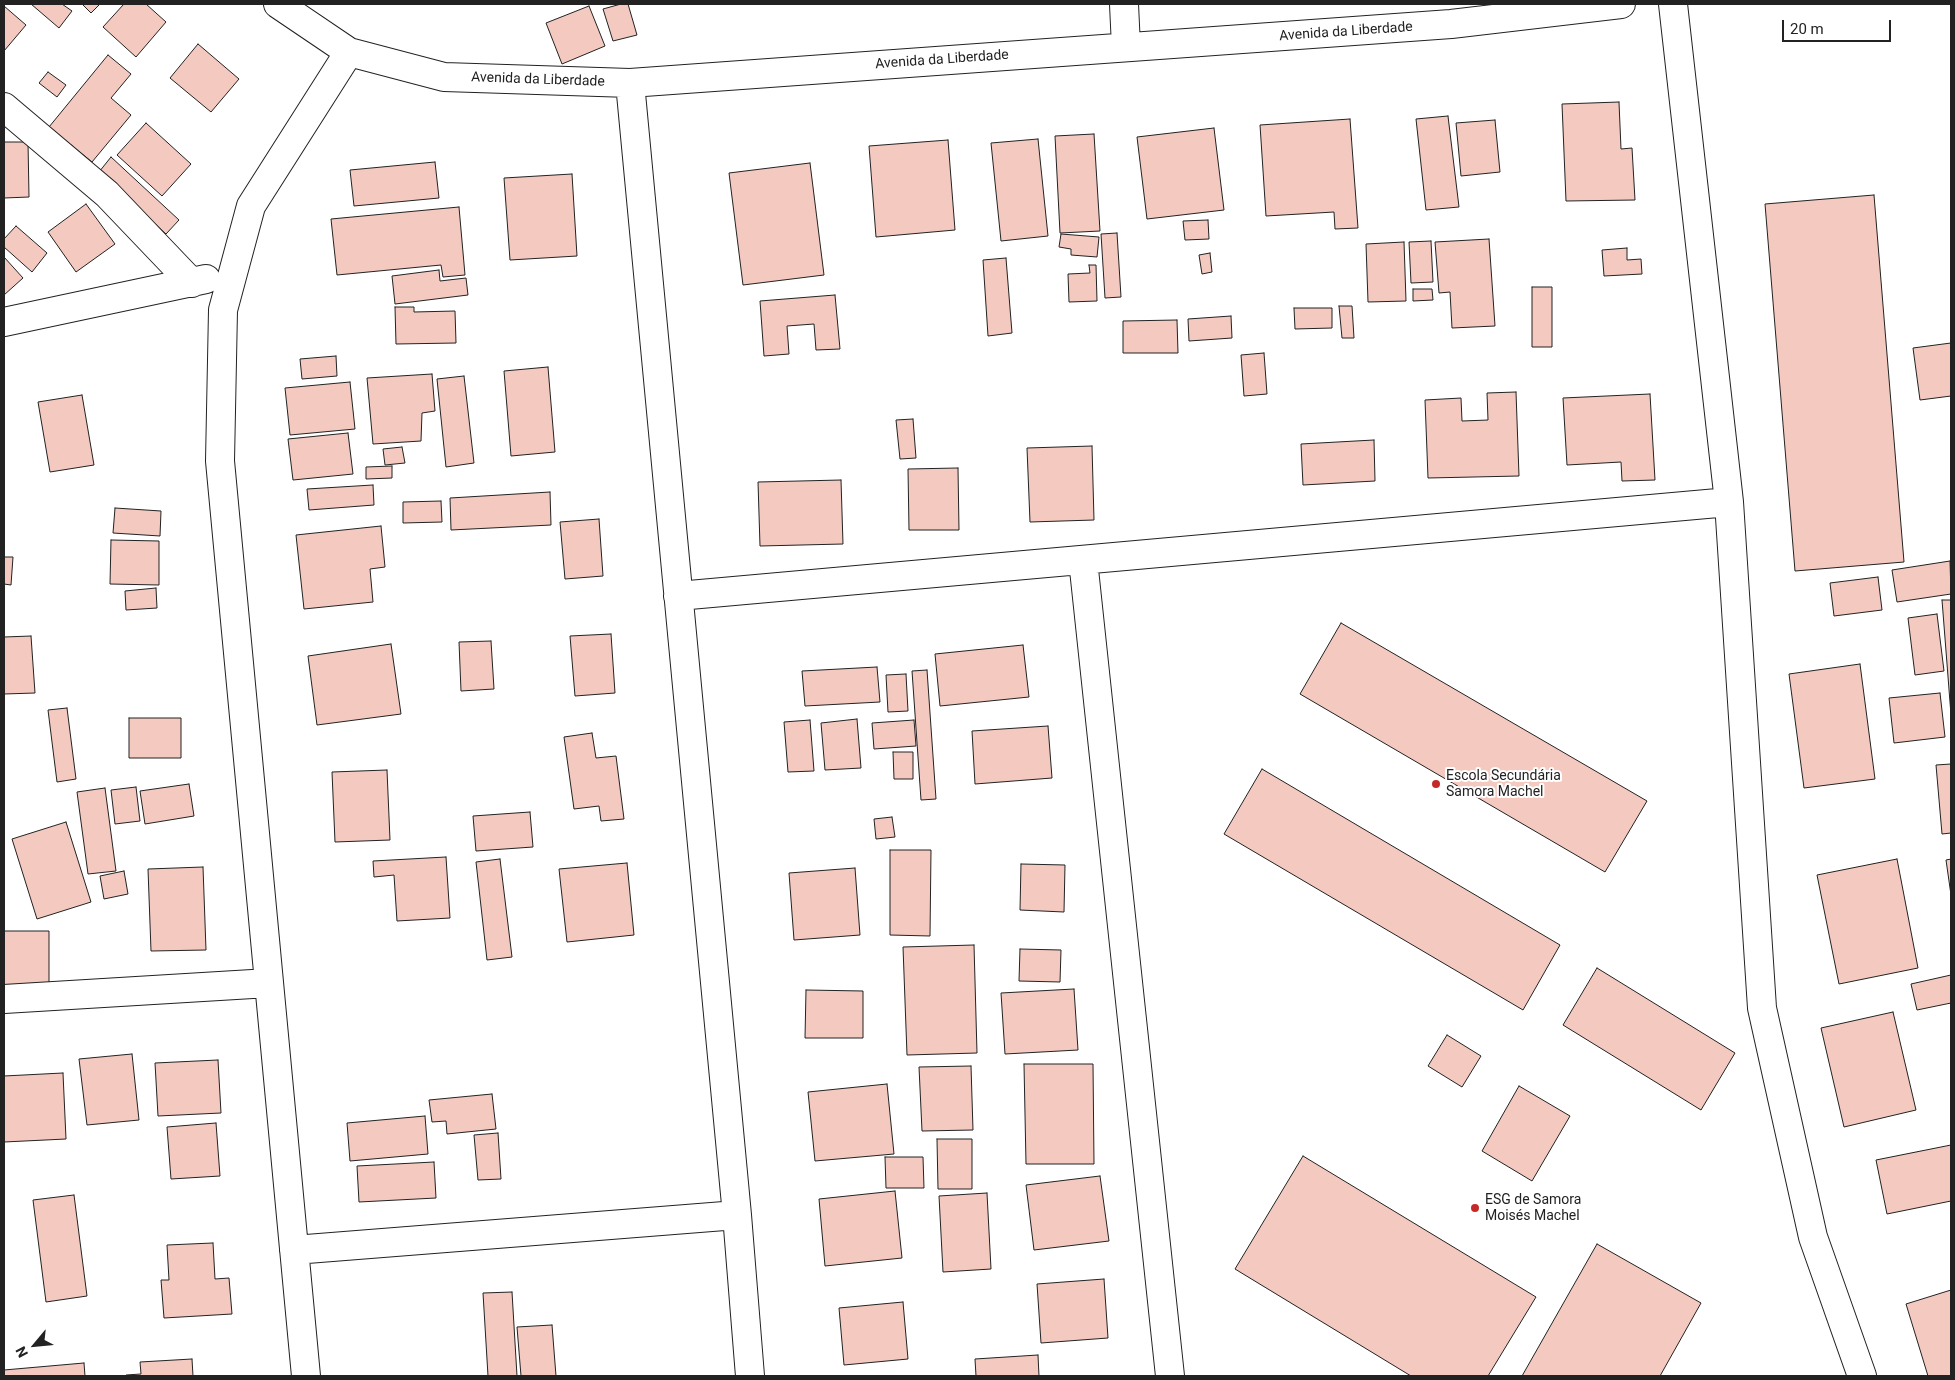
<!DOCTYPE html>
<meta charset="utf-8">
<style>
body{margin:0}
#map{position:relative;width:1955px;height:1380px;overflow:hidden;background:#fff;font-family:Roboto,sans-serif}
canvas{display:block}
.frame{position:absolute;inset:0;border:5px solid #222;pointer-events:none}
.north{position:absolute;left:10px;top:1320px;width:50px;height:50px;-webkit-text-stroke:4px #fff;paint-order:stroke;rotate:242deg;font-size:14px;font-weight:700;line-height:20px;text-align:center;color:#222}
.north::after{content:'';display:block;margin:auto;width:18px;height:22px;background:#222;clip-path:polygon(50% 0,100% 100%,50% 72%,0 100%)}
.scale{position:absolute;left:1782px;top:20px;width:109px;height:22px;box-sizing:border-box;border:2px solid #222;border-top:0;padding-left:6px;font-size:15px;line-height:18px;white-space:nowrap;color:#222;-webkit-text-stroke:4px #fff;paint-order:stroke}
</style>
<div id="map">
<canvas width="1955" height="1380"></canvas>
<div class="frame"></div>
<div class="north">N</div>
<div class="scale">20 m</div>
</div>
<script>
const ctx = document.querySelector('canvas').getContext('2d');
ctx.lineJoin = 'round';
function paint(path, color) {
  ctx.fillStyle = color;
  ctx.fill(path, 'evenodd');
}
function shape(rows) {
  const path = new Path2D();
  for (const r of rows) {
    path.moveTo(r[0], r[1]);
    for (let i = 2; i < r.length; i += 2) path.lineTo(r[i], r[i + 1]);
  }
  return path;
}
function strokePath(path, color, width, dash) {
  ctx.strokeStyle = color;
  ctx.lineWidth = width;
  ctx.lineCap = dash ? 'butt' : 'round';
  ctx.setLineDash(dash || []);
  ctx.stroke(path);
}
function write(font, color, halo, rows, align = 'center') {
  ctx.font = font + ' Roboto,sans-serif';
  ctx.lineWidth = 4;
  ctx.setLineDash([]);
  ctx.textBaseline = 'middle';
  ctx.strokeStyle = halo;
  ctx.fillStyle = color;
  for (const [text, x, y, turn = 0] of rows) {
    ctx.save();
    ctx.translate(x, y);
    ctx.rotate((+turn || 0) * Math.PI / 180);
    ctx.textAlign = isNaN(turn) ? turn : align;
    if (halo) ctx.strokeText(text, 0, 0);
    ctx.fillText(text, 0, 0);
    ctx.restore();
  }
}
const building = shape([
 [31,4,62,4,72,11,59,28,31,4],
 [82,4,100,4,91,13,82,4],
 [124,4,146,4,166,22,136,57,103,27,124,4],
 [621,4,628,4,637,35,613,41,603,9,621,4],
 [4,6,26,25,4,51,4,6],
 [589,6,605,46,562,64,546,23,589,6],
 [198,44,239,79,211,112,170,78,198,44],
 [108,55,131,74,111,98,131,115,92,162,49,127,108,55],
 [48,72,66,85,57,97,39,83,48,72],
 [1619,102,1621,149,1632,148,1635,200,1566,201,1562,104,1619,102],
 [1448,116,1459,207,1426,210,1416,119,1448,116],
 [1350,119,1358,228,1335,229,1334,212,1266,216,1260,125,1350,119],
 [1495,120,1500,172,1461,176,1456,123,1495,120],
 [146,123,191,164,162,196,117,155,146,123],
 [1214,128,1224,210,1147,219,1137,137,1214,128],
 [1094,134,1100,231,1060,233,1055,136,1094,134],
 [1038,139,1048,236,1001,241,991,143,1038,139],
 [948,140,955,230,876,237,869,146,948,140],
 [4,142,28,142,29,197,4,198,4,142],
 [111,157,179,220,166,234,99,172,111,157],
 [435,162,439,198,354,206,350,170,435,162],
 [810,163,824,275,743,285,729,173,810,163],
 [572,174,577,256,510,260,504,178,572,174],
 [1874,195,1904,562,1795,571,1765,204,1874,195],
 [86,204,115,244,76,272,48,232,86,204],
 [459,207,465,275,443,277,441,265,337,275,331,219,459,207],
 [1208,220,1209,239,1185,240,1183,221,1208,220],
 [16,226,47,253,32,272,4,247,4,239,16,226],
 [1117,233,1121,297,1105,298,1101,234,1117,233],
 [1061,234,1099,237,1097,257,1071,255,1071,249,1059,247,1061,234],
 [1489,239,1495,326,1452,328,1450,292,1439,293,1435,242,1489,239],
 [1431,241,1433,282,1411,283,1409,242,1431,241],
 [1404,242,1406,301,1368,302,1366,244,1404,242],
 [1627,248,1627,260,1641,259,1642,274,1604,276,1602,250,1627,248],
 [1210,253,1212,272,1202,274,1199,255,1210,253],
 [4,257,23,278,4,295,4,257],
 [1006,258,1012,333,988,336,983,260,1006,258],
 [1089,265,1096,265,1097,301,1069,302,1068,274,1090,273,1089,265],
 [439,270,440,281,466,278,468,295,395,304,392,276,439,270],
 [1532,287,1552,287,1552,347,1532,347,1532,287],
 [1413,289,1432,289,1433,300,1413,301,1413,289],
 [835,295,840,349,816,350,814,324,787,326,789,354,764,356,760,301,835,295],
 [1339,306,1352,306,1354,338,1342,338,1339,306],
 [395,307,414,307,414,312,455,311,456,343,396,344,395,307],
 [1294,308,1332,308,1332,328,1295,329,1294,308],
 [1231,316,1232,338,1189,341,1188,319,1231,316],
 [1177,320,1178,353,1123,353,1123,321,1177,320],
 [1951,343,1951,396,1920,400,1913,348,1951,343],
 [1264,353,1267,394,1244,396,1241,355,1264,353],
 [336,356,337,376,302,379,300,359,336,356],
 [548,367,555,452,511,456,504,371,548,367],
 [432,374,435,411,422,413,421,441,373,444,367,378,432,374],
 [464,376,474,463,446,467,437,379,464,376],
 [350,382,355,429,290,435,285,388,350,382],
 [1516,392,1519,476,1428,478,1425,400,1461,398,1462,421,1488,420,1487,393,1516,392],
 [1650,394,1655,480,1622,481,1621,462,1567,465,1563,398,1650,394],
 [82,395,94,465,50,472,38,402,82,395],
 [913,419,916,458,900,459,896,420,913,419],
 [348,433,353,474,293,480,288,439,348,433],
 [1374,440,1375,481,1303,485,1301,444,1374,440],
 [1092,446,1094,520,1030,522,1027,448,1092,446],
 [402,447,405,463,385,465,383,449,402,447],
 [392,466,392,478,366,479,366,467,392,466],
 [958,468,959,530,909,530,908,469,958,468],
 [841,480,843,544,760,546,758,482,841,480],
 [373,485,374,505,309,510,307,489,373,485],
 [550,492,551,525,451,530,450,498,550,492],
 [441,501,442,522,403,523,403,502,441,501],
 [115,508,161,511,160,536,113,533,115,508],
 [599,519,603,576,565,579,560,522,599,519],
 [381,526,385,567,370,569,373,602,304,609,296,535,381,526],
 [111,540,159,541,159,585,110,584,111,540],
 [4,557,13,557,11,585,4,584,4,557],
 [1950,561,1951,594,1897,602,1892,570,1950,561],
 [1878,577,1882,610,1834,616,1830,583,1878,577],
 [156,588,157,608,126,610,125,591,156,588],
 [1942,600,1951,600,1951,715,1942,600],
 [1937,614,1944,671,1915,675,1908,618,1937,614],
 [1341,623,1647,801,1605,872,1300,694,1341,623],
 [611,634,615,693,575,696,570,636,611,634],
 [31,636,35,693,4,694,4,637,31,636],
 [491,641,494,689,461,691,459,642,491,641],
 [391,644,401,714,317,725,308,656,391,644],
 [1023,645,1029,697,940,706,935,654,1023,645],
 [1860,664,1875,779,1804,788,1789,674,1860,664],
 [877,667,880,702,805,706,802,671,877,667],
 [927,670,936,799,921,800,912,671,927,670],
 [906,674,908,711,888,712,886,675,906,674],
 [1940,693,1945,737,1894,743,1889,698,1940,693],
 [67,708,76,779,57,782,48,710,67,708],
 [129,718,181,718,181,758,129,758,129,718],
 [857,719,861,768,825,770,821,723,857,719],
 [810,720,814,771,788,772,784,722,810,720],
 [914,720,916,746,874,749,872,723,914,720],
 [1048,726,1052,778,975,784,972,731,1048,726],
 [592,733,596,758,616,756,624,819,601,821,599,806,574,809,564,737,592,733],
 [893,752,913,752,913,779,894,779,893,752],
 [1951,764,1951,833,1942,834,1936,765,1951,764],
 [1262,769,1560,945,1523,1010,1224,834,1262,769],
 [387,770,390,840,335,842,332,772,387,770],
 [189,784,194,816,145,824,140,791,189,784],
 [136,787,140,821,115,824,111,790,136,787],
 [105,788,116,871,88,874,77,792,105,788],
 [530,812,533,847,476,851,473,816,530,812],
 [892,817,895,837,876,839,874,819,892,817],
 [66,822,91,902,37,919,12,839,66,822],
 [890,850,931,850,930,936,890,935,890,850],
 [446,857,450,918,397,921,394,875,374,877,373,861,446,857],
 [500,859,512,957,487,960,476,862,500,859],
 [1897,859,1918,968,1839,984,1817,875,1897,859],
 [1951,859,1951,895,1946,860,1951,859],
 [627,863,634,935,567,942,559,869,627,863],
 [1021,864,1065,865,1064,912,1020,910,1021,864],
 [203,867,206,950,151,951,148,869,203,867],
 [855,868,860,935,794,940,789,873,855,868],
 [124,871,128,894,104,899,100,876,124,871],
 [4,931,49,931,49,987,4,987,4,931],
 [974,945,977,1053,907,1055,903,947,974,945],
 [1020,949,1061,950,1060,982,1019,981,1020,949],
 [1597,968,1735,1053,1701,1110,1563,1025,1597,968],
 [1951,975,1951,1003,1917,1010,1911,984,1951,975],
 [1074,989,1078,1050,1005,1054,1001,993,1074,989],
 [806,990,863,991,863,1038,805,1038,806,990],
 [1893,1012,1916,1110,1844,1127,1821,1028,1893,1012],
 [1447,1035,1481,1056,1462,1087,1428,1066,1447,1035],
 [132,1054,139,1120,87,1125,79,1059,132,1054],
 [218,1060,221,1113,158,1116,155,1063,218,1060],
 [1024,1064,1093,1064,1094,1164,1026,1164,1024,1064],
 [971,1066,973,1130,922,1131,919,1067,971,1066],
 [63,1073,66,1139,4,1142,4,1076,63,1073],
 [887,1084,894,1154,815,1161,808,1092,887,1084],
 [1519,1086,1570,1116,1532,1181,1482,1151,1519,1086],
 [492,1094,496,1129,447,1134,446,1121,432,1122,429,1100,492,1094],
 [425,1116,428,1154,350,1161,347,1123,425,1116],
 [216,1123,220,1176,171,1179,167,1127,216,1123],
 [498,1133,501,1179,478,1180,474,1135,498,1133],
 [937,1139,972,1139,972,1189,938,1189,937,1139],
 [1951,1145,1951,1201,1887,1214,1876,1160,1951,1145],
 [1303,1156,1536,1297,1488,1376,1411,1376,1235,1269,1303,1156],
 [885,1157,923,1157,924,1188,886,1188,885,1157],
 [434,1162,436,1198,359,1202,357,1166,434,1162],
 [1100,1176,1109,1241,1034,1250,1026,1185,1100,1176],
 [895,1191,902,1258,825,1266,819,1199,895,1191],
 [987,1193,991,1269,943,1272,939,1196,987,1193],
 [74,1195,87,1296,46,1302,33,1200,74,1195],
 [213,1243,215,1279,229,1278,232,1314,164,1318,161,1280,169,1280,167,1245,213,1243],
 [1597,1244,1701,1303,1660,1376,1522,1376,1597,1244],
 [1104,1279,1108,1338,1041,1343,1037,1284,1104,1279],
 [1951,1290,1951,1376,1928,1376,1906,1304,1951,1290],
 [512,1292,517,1376,488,1376,483,1293,512,1292],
 [903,1302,908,1359,844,1365,839,1308,903,1302],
 [552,1325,556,1376,521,1376,517,1327,552,1325],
 [1038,1355,1039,1376,976,1376,975,1359,1038,1355],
 [192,1359,193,1376,126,1376,126,1375,141,1374,140,1362,192,1359],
 [84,1363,85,1376,4,1376,4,1370,84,1363]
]);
paint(building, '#f3c9c0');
strokePath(building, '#222', 1);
const minor = shape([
 [278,4,349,52,444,77,630,83,1451,24,1621,4],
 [1124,4,1126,47],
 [1673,4,1729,502,1762,1008,1813,1237,1862,1376],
 [630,83,737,1215,750,1376],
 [4,107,107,194,192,283],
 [4,322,206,279],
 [1083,560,1170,1376],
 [678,596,1729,502],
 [4,999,269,983],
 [294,1250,737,1215],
 [306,1376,220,461,223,310,251,206,349,52]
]);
strokePath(minor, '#222', 30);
strokePath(minor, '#fff', 28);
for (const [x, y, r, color] of [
 [1436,784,5,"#c62828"],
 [1475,1208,5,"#c62828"]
]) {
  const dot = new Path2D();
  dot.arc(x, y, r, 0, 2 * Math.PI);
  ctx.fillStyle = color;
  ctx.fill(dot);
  strokePath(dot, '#fff', 2);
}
write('14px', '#222', '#fff', [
 ["Avenida da Liberdade",1346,32,-4],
 ["Avenida da Liberdade",942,60,-4],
 ["Avenida da Liberdade",538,80,2]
]);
write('14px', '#222', '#fff', [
 ["Escola Secundária",1446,776],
 ["Samora Machel",1446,792],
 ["ESG de Samora",1485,1200],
 ["Moisés Machel",1485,1216]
], 'left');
</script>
